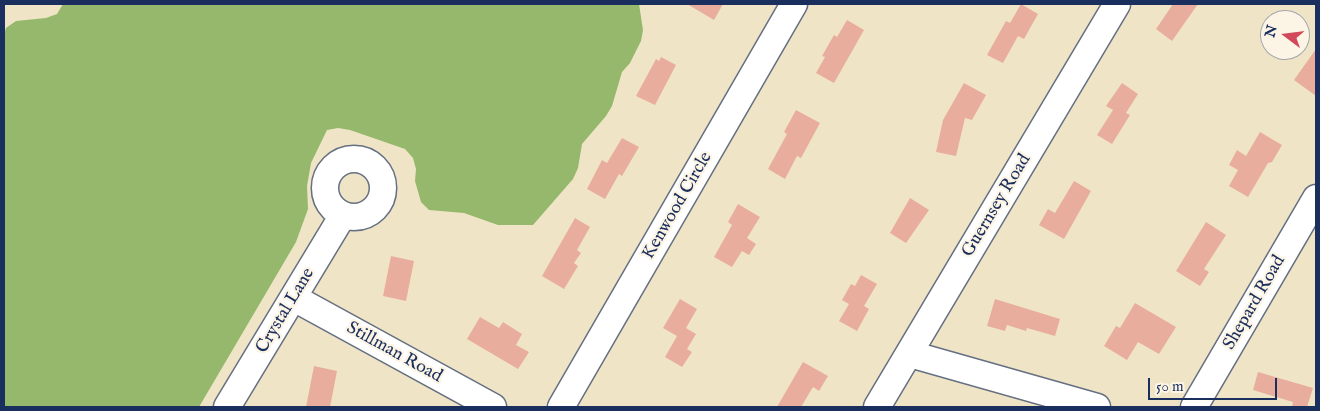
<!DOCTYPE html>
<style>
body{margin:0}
#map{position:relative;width:1320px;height:411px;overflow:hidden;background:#efe5c6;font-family:"IM FELL English",serif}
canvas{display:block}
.frame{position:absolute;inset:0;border:5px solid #1b2f5e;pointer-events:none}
.north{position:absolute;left:1260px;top:10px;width:50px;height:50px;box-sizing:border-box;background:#fcf5e5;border:1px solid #a2a6af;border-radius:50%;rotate:285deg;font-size:14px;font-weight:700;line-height:20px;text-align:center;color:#1b2f5e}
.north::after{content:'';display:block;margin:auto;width:18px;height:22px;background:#d1495b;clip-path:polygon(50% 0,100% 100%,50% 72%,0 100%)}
.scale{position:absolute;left:1148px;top:378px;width:129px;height:22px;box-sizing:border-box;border:2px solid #1b2f5e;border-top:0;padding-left:6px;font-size:15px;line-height:18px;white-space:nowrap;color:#1b2f5e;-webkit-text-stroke:4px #fcf5e5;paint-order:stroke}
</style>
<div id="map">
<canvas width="1320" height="411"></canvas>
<div class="frame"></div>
<div class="north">N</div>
<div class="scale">50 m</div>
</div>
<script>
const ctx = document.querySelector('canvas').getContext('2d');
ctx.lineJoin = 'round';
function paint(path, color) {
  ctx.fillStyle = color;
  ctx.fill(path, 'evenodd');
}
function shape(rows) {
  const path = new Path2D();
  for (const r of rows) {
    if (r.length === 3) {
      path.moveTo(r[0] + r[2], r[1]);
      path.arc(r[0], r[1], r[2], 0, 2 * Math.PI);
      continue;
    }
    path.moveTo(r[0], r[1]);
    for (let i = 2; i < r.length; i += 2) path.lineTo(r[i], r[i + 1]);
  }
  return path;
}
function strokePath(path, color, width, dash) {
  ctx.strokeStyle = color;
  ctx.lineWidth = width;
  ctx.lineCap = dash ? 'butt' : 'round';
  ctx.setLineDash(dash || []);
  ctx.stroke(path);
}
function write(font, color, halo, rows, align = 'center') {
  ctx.font = font + ' "IM FELL English",serif';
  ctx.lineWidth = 4.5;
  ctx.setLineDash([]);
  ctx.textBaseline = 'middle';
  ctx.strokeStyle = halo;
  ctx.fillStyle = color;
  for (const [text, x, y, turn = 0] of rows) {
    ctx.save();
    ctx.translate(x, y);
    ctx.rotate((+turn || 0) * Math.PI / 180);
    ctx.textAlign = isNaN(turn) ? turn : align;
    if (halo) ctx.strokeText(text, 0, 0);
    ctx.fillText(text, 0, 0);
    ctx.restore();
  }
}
paint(shape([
 [63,4,639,4,643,30,641,41,630,63,622,72,612,106,606,116,582,144,578,168,573,179,533,225,498,225,464,213,429,210,421,202,415,181,416,169,413,158,405,149,350,130,338,128,327,130,311,163,307,186,308,209,296,242,199,407,4,407,4,35,6,28,16,21,46,18,57,14]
]), '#95b86c');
paint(shape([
 [687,4,723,4,714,20],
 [1021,4,1038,14,1024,39,1018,36,1003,63,987,55,1006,21,1010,23],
 [1173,4,1198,4,1172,41,1156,29],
 [847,20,864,30,834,83,816,73,825,57,822,56,834,35,837,37],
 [1316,49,1316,96,1294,80],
 [661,57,676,65,655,105,636,96,656,59,659,61],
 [964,83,986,95,972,120,965,118,956,156,936,152,943,120],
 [1122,83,1138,94,1126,113,1130,115,1112,144,1097,135,1113,110,1106,106],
 [796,110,820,123,801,158,797,156,785,179,768,169,787,134,784,132],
 [1260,132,1282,145,1272,162,1268,163,1248,197,1229,186,1238,170,1229,165,1237,150,1246,156],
 [622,138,639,147,622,176,619,174,605,199,587,189,602,160,607,163],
 [1074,181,1091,191,1064,239,1039,225,1048,209,1055,213],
 [910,198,929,210,906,243,890,233],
 [738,204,760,217,747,238,756,244,749,255,742,251,732,267,714,257,732,225,728,222],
 [575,218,590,227,577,250,581,253,574,263,578,266,564,289,542,276],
 [1206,222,1226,235,1204,269,1209,272,1200,286,1176,271],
 [391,256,414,261,406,301,383,296],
 [861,275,877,284,864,306,869,309,857,331,839,321,849,304,842,300,851,284,855,286],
 [680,299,697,309,686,328,696,334,687,349,692,352,682,367,665,357,677,336,663,328],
 [995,299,1060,319,1055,336,1027,328,1026,331,1007,325,1005,331,987,326],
 [1135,303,1176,327,1159,354,1138,342,1127,360,1104,346,1116,326,1120,328],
 [480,317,499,328,503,322,522,334,516,345,529,352,518,369,467,339],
 [803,362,828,376,819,391,813,387,801,407,777,407],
 [314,366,337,371,330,407,306,407],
 [1258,372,1313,388,1307,407,1292,407,1293,402,1253,390]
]), '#e9ad9d');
const minor = shape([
 [354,188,29],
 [294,298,493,407],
 [910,354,1097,407],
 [227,407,343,215],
 [561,407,794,4],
 [877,407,1117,4],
 [1194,407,1316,198]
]);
strokePath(minor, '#656f82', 29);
strokePath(minor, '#fff', 26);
write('18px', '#1b2f5e', '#fcf5e5', [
 ["Kenwood Circle",678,206,-60],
 ["Guernsey Road",997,206,-59],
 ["Shepard Road",1255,303,-60],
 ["Crystal Lane",286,311,-59],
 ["Stillman Road",394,353,29]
]);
</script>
